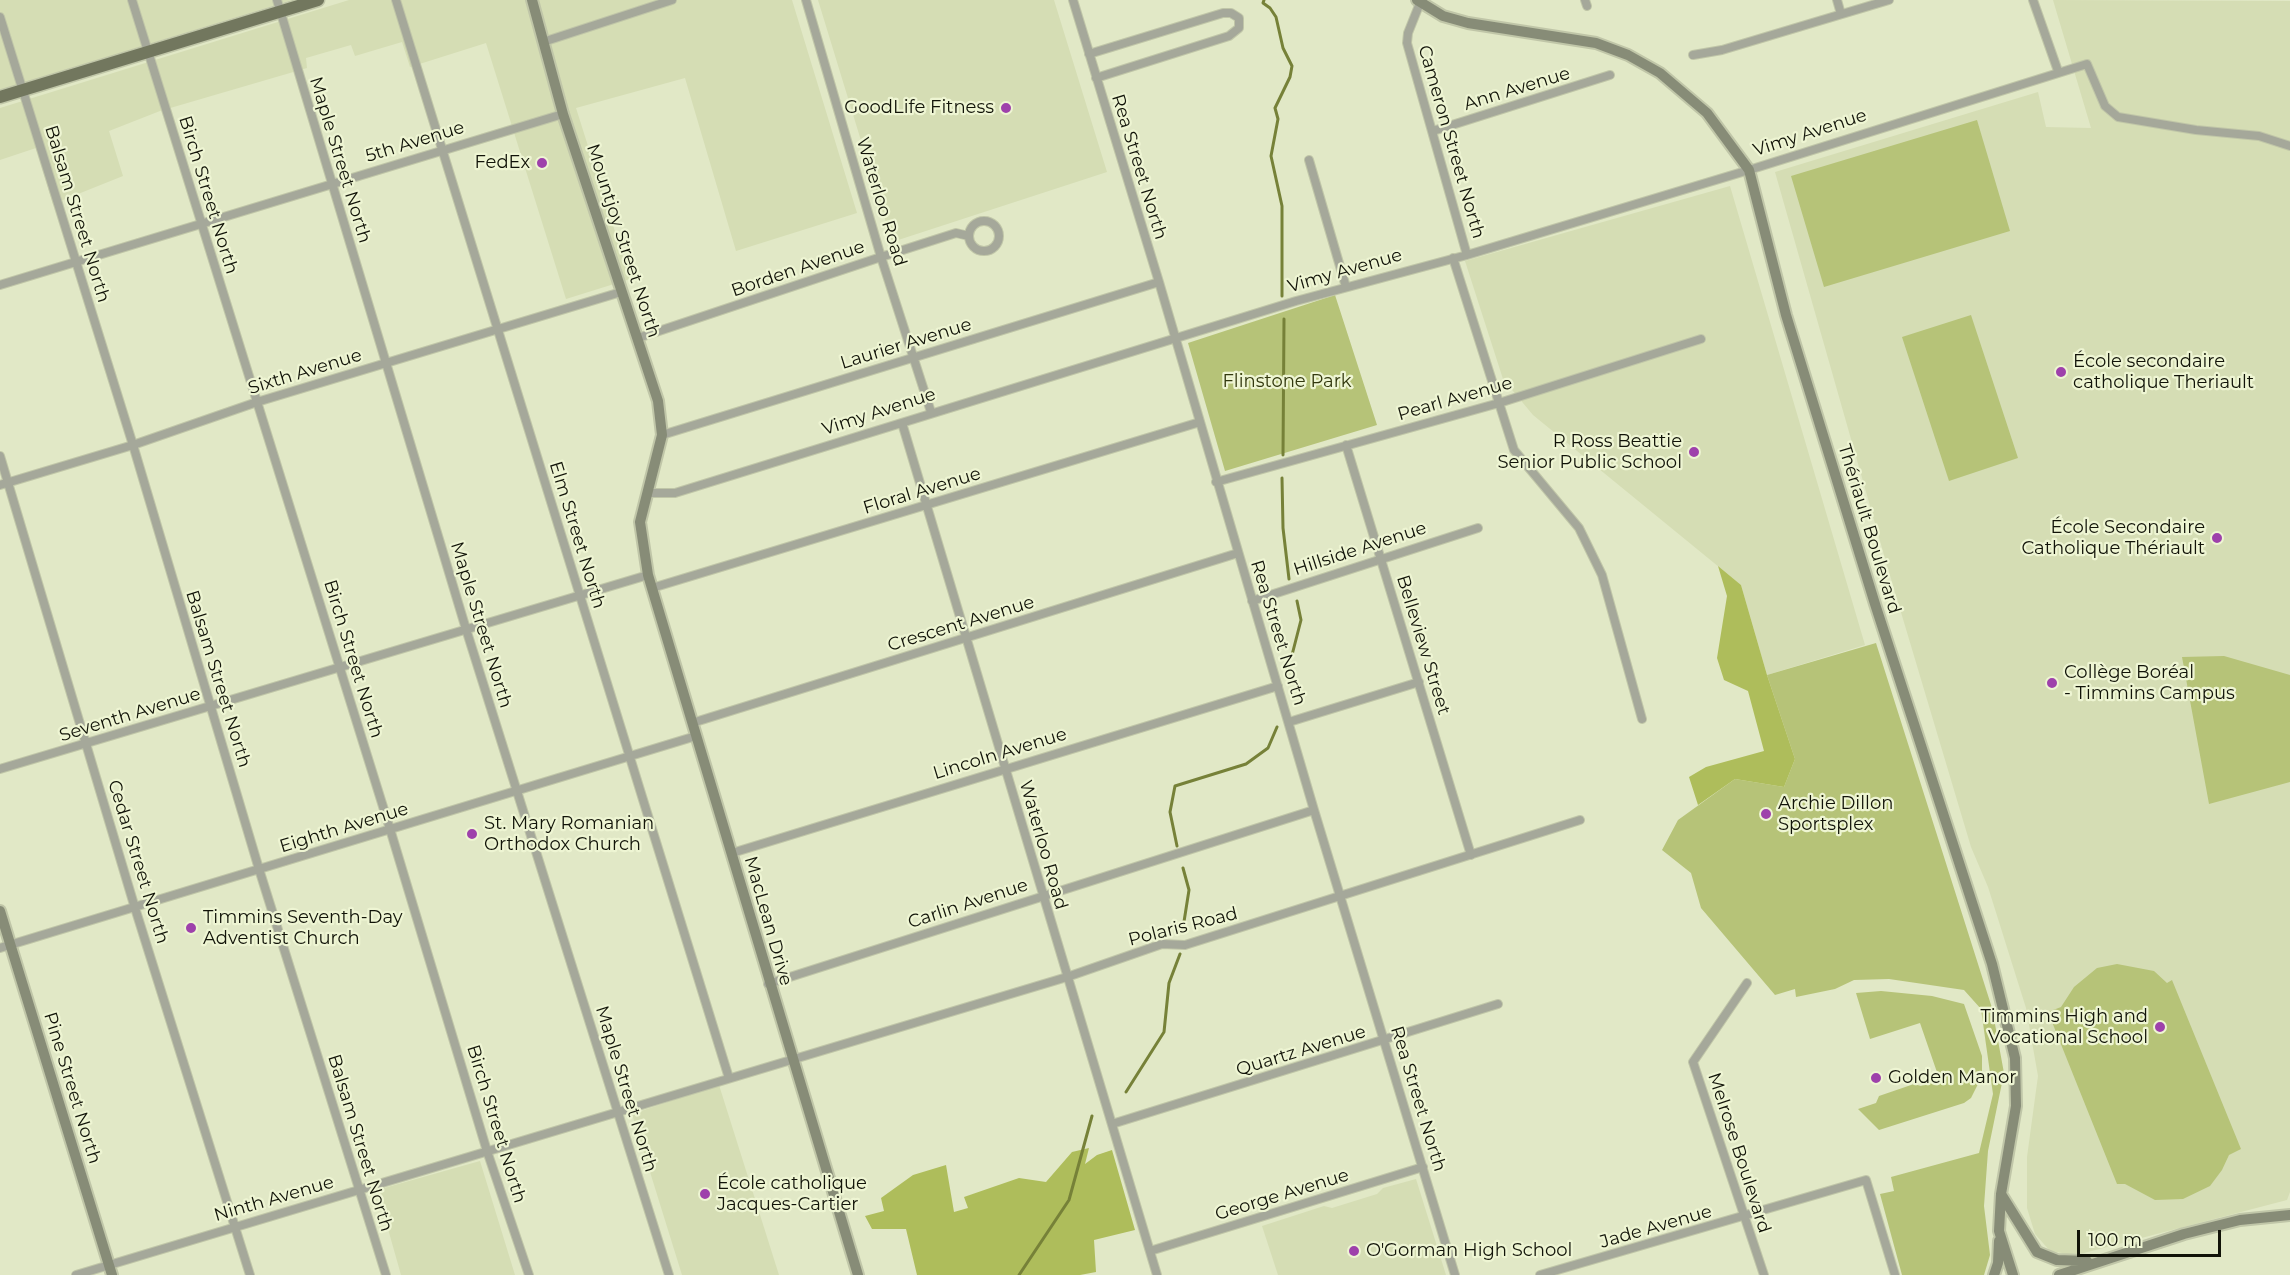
<!DOCTYPE html>
<meta charset="utf-8">
<style>
body{margin:0}
#map{position:relative;width:2290px;height:1275px;overflow:hidden;background:#e1e8c6;font-family:Montserrat,sans-serif}
canvas{display:block}
.scale{position:absolute;left:2077px;top:1230px;width:144px;height:27px;box-sizing:border-box;border:3px solid #111308;border-top:0;padding-left:8px;font-size:18px;line-height:21px;white-space:nowrap;color:#111308;-webkit-text-stroke:4px #eef5d3;paint-order:stroke}
</style>
<div id="map">
<canvas width="2290" height="1275"></canvas>
<div class="scale">100 m</div>
</div>
<script>
const ctx = document.querySelector('canvas').getContext('2d');
ctx.lineJoin = 'round';
function paint(path, color) {
  ctx.fillStyle = color;
  ctx.fill(path, 'evenodd');
}
function shape(rows) {
  const path = new Path2D();
  for (const r of rows) {
    if (r.length === 3) {
      path.moveTo(r[0] + r[2], r[1]);
      path.arc(r[0], r[1], r[2], 0, 2 * Math.PI);
      continue;
    }
    path.moveTo(r[0], r[1]);
    for (let i = 2; i < r.length; i += 2) path.lineTo(r[i], r[i + 1]);
  }
  return path;
}
function strokePath(path, color, width, dash) {
  ctx.strokeStyle = color;
  ctx.lineWidth = width;
  ctx.lineCap = dash ? 'butt' : 'round';
  ctx.setLineDash(dash || []);
  ctx.stroke(path);
}
function write(font, color, halo, rows, align = 'center') {
  ctx.font = font + ' Montserrat,sans-serif';
  ctx.lineWidth = 4.5;
  ctx.setLineDash([]);
  ctx.textBaseline = 'middle';
  ctx.strokeStyle = halo;
  ctx.fillStyle = color;
  for (const [text, x, y, turn = 0] of rows) {
    ctx.save();
    ctx.translate(x, y);
    ctx.rotate((+turn || 0) * Math.PI / 180);
    ctx.textAlign = isNaN(turn) ? turn : align;
    if (halo) ctx.strokeText(text, 0, 0);
    ctx.fillText(text, 0, 0);
    ctx.restore();
  }
}
paint(shape([
 [0,0,292,0,0,90],
 [349,0,792,0,857,213,736,251,685,78,576,108,630,279,566,299,486,43,410,67,402,42,355,56,351,45,306,58,307,68,160,111,109,131,123,176,53,204,36,148,0,160,0,108],
 [818,0,1054,0,1107,172,892,242],
 [2053,0,2290,1,2290,1192,2287,1200,2084,1253,2068,1254,2050,1251,2035,1234,2027,1208,2027,1157,2038,1076,2026,1008,1988,887,1971,847,1886,562,1775,172,2038,92,2046,127,2091,128],
 [1730,186,1865,645,1767,675,1741,585,1533,415,1503,379,1465,261],
 [719,1085,779,1275,682,1275,632,1114],
 [480,1161,515,1275,401,1275,377,1190],
 [1416,1179,1446,1275,1278,1275,1262,1226,1324,1206,1332,1208,1377,1194,1383,1188]
]), '#d5ddb4');
paint(shape([
 [1977,120,2010,231,1824,287,1791,176],
 [1335,295,1377,425,1225,471,1188,343],
 [1971,315,2018,458,1949,481,1902,337],
 [1876,643,1992,1008,2004,1073,1988,1151,1984,1206,1990,1255,1984,1275,1902,1275,1880,1194,1894,1191,1891,1177,1979,1153,1993,1094,1981,1009,1964,990,1889,979,1854,980,1835,989,1796,997,1795,989,1775,995,1701,908,1691,873,1662,850,1678,820,1735,779,1784,787,1795,759,1767,675],
 [2224,656,2290,675,2290,782,2209,804,2182,657],
 [2117,964,2154,971,2167,983,2172,980,2241,1149,2229,1155,2222,1170,2210,1186,2183,1199,2155,1200,2125,1184,2117,1184,2048,1012,2061,1007,2074,987,2097,968],
 [1881,991,1932,996,1964,1004,1982,1056,1982,1076,1971,1098,1964,1103,1879,1130,1858,1109,1876,1103,1879,1096,1914,1084,1921,1086,1939,1078,1920,1023,1870,1039,1856,993]
]), '#b6c378');
paint(shape([
 [1718,566,1741,585,1767,675,1795,759,1784,787,1735,779,1698,805,1689,777,1706,767,1764,751,1748,691,1724,680,1717,658,1727,596],
 [1089,1148,1085,1164,1097,1155,1112,1150,1135,1230,1094,1240,1096,1272,1080,1275,917,1275,906,1229,872,1229,865,1216,884,1211,881,1198,913,1175,946,1165,954,1212,968,1208,964,1197,1019,1178,1046,1182,1072,1152]
]), '#aebd5b');
strokePath(shape([
 [1264,0,1263,3,1270,8,1276,17,1283,48,1292,66,1290,77,1275,108,1278,119,1271,156,1282,206,1282,296],
 [1283,455,1284,319],
 [1282,478,1283,528,1289,579],
 [1292,655,1301,620,1297,601],
 [1177,846,1170,812,1175,786,1246,764,1268,748,1277,727],
 [1183,928,1189,890,1183,868],
 [1126,1092,1164,1032,1169,983,1180,954],
 [1019,1275,1069,1200,1092,1116]
]), '#768138', 3);
const street = shape([
 [132,0,390,829,487,1151,529,1275],
 [277,0,466,629,669,1275],
 [396,0,729,1078],
 [806,0,881,257,931,412],
 [1073,0,1159,282,1314,810,1455,1275],
 [1585,0,1587,6],
 [1837,0,1841,14],
 [2033,0,2058,71],
 [1420,3,1408,33,1407,43,1467,255],
 [0,17,133,445,259,869,386,1275],
 [543,42,672,0],
 [1089,54,1223,13,1231,13,1239,18,1239,28,1229,36,1096,78],
 [1693,55,1722,50,1889,0],
 [1433,131,1610,75],
 [1309,160,1346,287],
 [984,236,15],
 [1453,258,1514,450,1579,528,1602,575,1642,719],
 [0,285,563,114],
 [638,338,881,257,956,233,969,236],
 [902,423,1157,1275],
 [662,435,1159,282],
 [1346,445,1471,855],
 [0,456,135,908,250,1275],
 [1216,482,1499,403,1701,339],
 [0,485,133,445,257,402,621,292],
 [647,493,675,493,1296,301,1467,255,1749,170,2087,64,2105,106,2118,117,2196,130,2259,136,2290,146],
 [652,588,1200,422],
 [1252,601,1478,528],
 [1289,722,1419,682],
 [692,723,1238,553],
 [0,769,648,575],
 [732,853,1278,686],
 [0,948,696,736],
 [1747,983,1693,1062,1764,1275],
 [768,984,1314,810],
 [1112,1124,1498,1004],
 [1150,1251,1423,1167],
 [76,1275,1067,977,1162,944,1185,945,1580,820],
 [1540,1275,1866,1180,1895,1275]
]);
const secondary = shape([
 [532,0,563,114,658,401,662,435,640,522,648,575,858,1275],
 [1417,0,1443,16,1468,23,1596,43,1628,55,1660,73,1707,113,1749,170,1786,315,1875,604,1992,964,2015,1058,2016,1106,2001,1194,1999,1231,2013,1275],
 [0,911,112,1275],
 [2001,1194,2037,1252,2057,1260,2087,1261],
 [1994,1275,1998,1263,1999,1241],
 [2059,1275,2184,1234,2240,1220,2290,1215]
]);
const primary = shape([
 [0,97,318,0]
]);
strokePath(street, '#c0c6a8', 10);
strokePath(secondary, '#c0c6a8', 14);
strokePath(primary, '#c0c6a8', 15);
strokePath(street, '#a5a89a', 8);
strokePath(secondary, '#878c77', 10);
strokePath(primary, '#72775e', 12);
for (const [x, y, r, color] of [
 [1006,108,6,"#9e41ab"],
 [542,163,6,"#9e41ab"],
 [2061,372,6,"#9e41ab"],
 [1694,452,6,"#9e41ab"],
 [2217,538,6,"#9e41ab"],
 [2052,683,6,"#9e41ab"],
 [1766,814,6,"#9e41ab"],
 [472,834,6,"#9e41ab"],
 [191,928,6,"#9e41ab"],
 [2160,1027,6,"#9e41ab"],
 [1876,1078,6,"#9e41ab"],
 [705,1194,6,"#9e41ab"],
 [1354,1251,6,"#9e41ab"]
]) {
  const dot = new Path2D();
  dot.arc(x, y, r, 0, 2 * Math.PI);
  ctx.fillStyle = color;
  ctx.fill(dot);
  strokePath(dot, '#eef5d3', 2);
}
write('18px', '#111308', '#eef5d3', [
 ["Ann Avenue",1517,89,-17],
 ["Vimy Avenue",1810,133,-18],
 ["5th Avenue",415,142,-17],
 ["Cameron Street North",1451,142,74],
 ["Maple Street North",340,160,73],
 ["Rea Street North",1139,167,73],
 ["Birch Street North",208,195,73],
 ["Waterloo Road",881,202,73],
 ["Balsam Street North",77,214,73],
 ["Mountjoy Street North",623,241,72],
 ["Borden Avenue",798,269,-19],
 ["Vimy Avenue",1345,271,-16],
 ["Laurier Avenue",906,344,-17],
 ["Sixth Avenue",305,372,-17],
 ["Pearl Avenue",1455,399,-16],
 ["Vimy Avenue",879,412,-18],
 ["Floral Avenue",922,491,-17],
 ["Thériault Boulevard",1869,529,73],
 ["Elm Street North",577,535,73],
 ["Hillside Avenue",1360,549,-18],
 ["Crescent Avenue",961,624,-17],
 ["Maple Street North",481,625,73],
 ["Rea Street North",1278,633,73],
 ["Belleview Street",1423,645,73],
 ["Birch Street North",353,659,73],
 ["Balsam Street North",218,679,73],
 ["Seventh Avenue",130,715,-17],
 ["Lincoln Avenue",1000,754,-17],
 ["Eighth Avenue",344,828,-17],
 ["Waterloo Road",1043,845,74],
 ["Cedar Street North",138,862,73],
 ["Carlin Avenue",968,904,-18],
 ["MacLean Drive",768,921,74],
 ["Polaris Road",1183,927,-14],
 ["Quartz Avenue",1301,1051,-17],
 ["Pine Street North",72,1088,73],
 ["Maple Street North",626,1089,73],
 ["Rea Street North",1418,1099,73],
 ["Birch Street North",496,1124,73],
 ["Balsam Street North",360,1143,73],
 ["Melrose Boulevard",1739,1153,72],
 ["George Avenue",1282,1195,-17],
 ["Ninth Avenue",274,1199,-16],
 ["Jade Avenue",1656,1227,-16]
]);
write('18px', '#111308', '#eef5d3', [
 ["GoodLife Fitness",994,108,"right"],
 ["FedEx",530,163,"right"],
 ["École secondaire",2073,362],
 ["catholique Theriault",2073,383],
 ["R Ross Beattie",1682,442,"right"],
 ["Senior Public School",1682,463,"right"],
 ["École Secondaire",2205,528,"right"],
 ["Catholique Thériault",2205,549,"right"],
 ["Collège Boréal",2064,673],
 ["- Timmins Campus",2064,694],
 ["Archie Dillon",1778,804],
 ["Sportsplex",1778,825],
 ["St. Mary Romanian",484,824],
 ["Orthodox Church",484,845],
 ["Timmins Seventh-Day",203,918],
 ["Adventist Church",203,939],
 ["Timmins High and",2148,1017,"right"],
 ["Vocational School",2148,1038,"right"],
 ["Golden Manor",1888,1078],
 ["École catholique",717,1184],
 ["Jacques-Cartier",717,1205],
 ["O'Gorman High School",1366,1251]
], 'left');
write('18px', '#32380e', '#eef5d3', [
 ["Flinstone Park",1287,382]
]);
</script>
